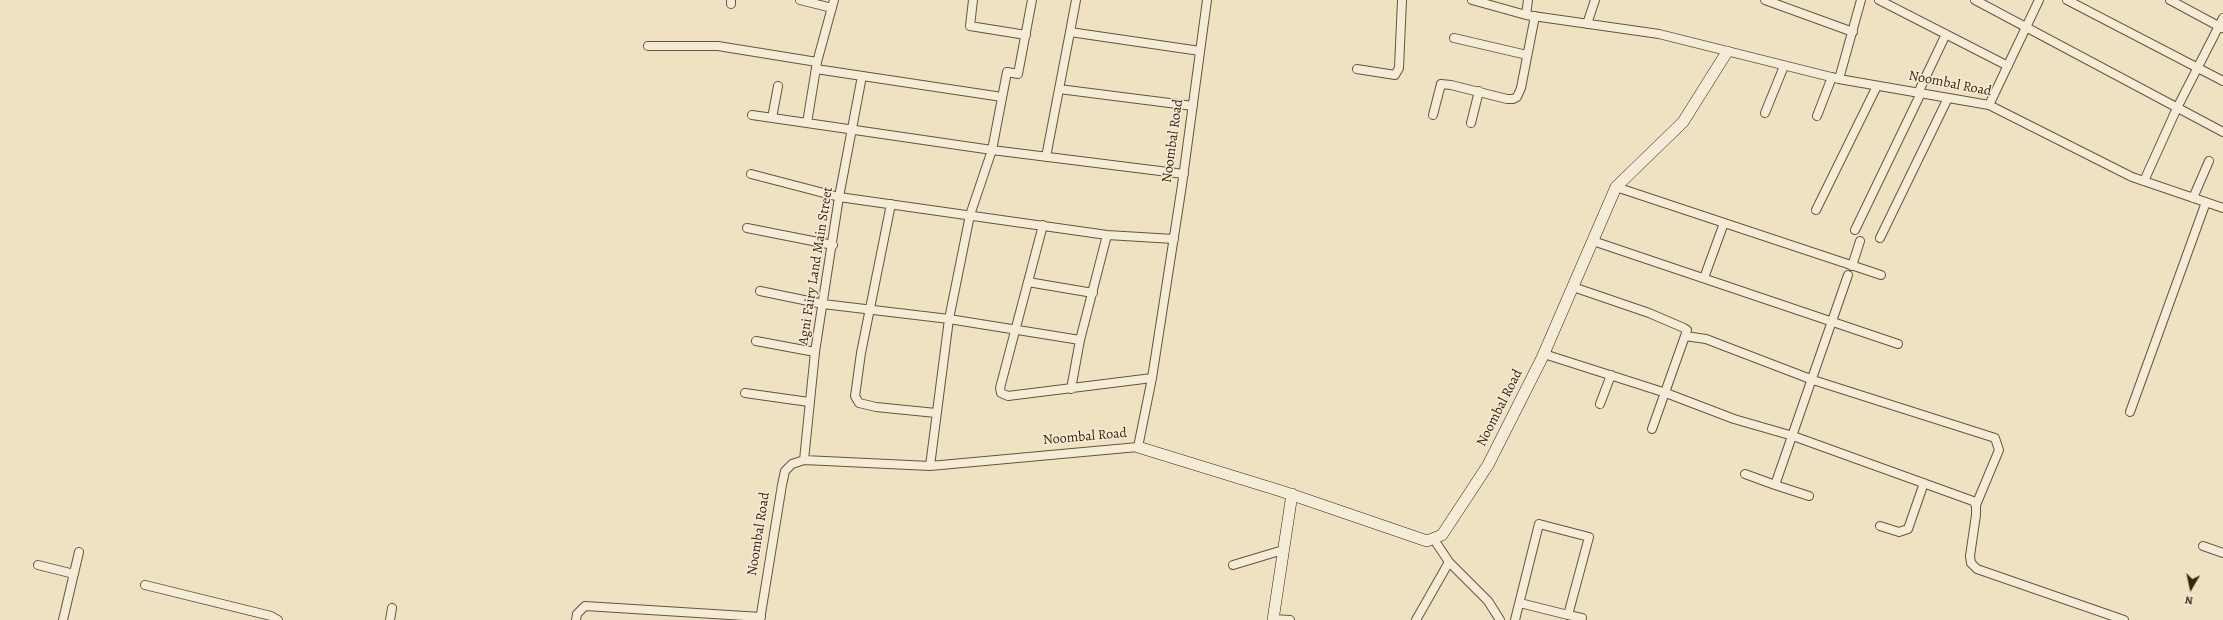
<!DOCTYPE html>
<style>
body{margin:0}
#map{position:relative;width:2223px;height:620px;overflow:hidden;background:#efe2c3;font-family:Alegreya,serif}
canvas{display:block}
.north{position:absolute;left:2171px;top:568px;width:40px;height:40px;-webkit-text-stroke:3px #f5ecd8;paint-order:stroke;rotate:189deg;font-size:11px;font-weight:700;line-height:16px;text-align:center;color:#39240e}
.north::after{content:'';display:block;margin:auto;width:14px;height:18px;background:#39240e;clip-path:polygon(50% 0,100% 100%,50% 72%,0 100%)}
</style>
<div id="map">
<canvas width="2223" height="620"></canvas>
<div class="north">N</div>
</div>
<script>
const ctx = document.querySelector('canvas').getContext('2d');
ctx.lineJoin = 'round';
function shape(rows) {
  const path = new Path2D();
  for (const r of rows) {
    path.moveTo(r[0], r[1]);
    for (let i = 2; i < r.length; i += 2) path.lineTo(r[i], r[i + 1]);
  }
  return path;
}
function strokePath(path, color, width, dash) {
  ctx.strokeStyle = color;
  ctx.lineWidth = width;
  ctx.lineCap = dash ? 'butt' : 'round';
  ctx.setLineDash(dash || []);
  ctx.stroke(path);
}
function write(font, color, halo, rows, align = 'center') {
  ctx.font = font + ' Alegreya,serif';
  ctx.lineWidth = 3;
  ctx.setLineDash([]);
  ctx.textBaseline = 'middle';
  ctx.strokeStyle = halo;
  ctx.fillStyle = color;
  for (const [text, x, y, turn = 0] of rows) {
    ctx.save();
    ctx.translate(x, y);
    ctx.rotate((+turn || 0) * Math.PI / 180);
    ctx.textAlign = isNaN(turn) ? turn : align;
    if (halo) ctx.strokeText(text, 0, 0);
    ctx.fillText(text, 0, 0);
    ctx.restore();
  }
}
const street = shape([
 [800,0,832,8],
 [973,0,970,26,1026,35],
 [1472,0,1526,15,1659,34,1839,79,1989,105,2132,177,2223,208],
 [1765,0,1853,32],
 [1879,0,2008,66],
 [1975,0,2223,132],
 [2067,0,2223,81],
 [2170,0,2222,28],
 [731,4,731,0],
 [1526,15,1528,0],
 [1587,24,1595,0],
 [1070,32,1076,0],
 [1454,38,1527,55],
 [648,46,718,46,817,62],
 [816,69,1002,97],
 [1357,69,1395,75,1399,68,1402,0],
 [1839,79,1861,0],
 [1059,89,1193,106],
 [1918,93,1946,34],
 [1989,105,2039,0],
 [1765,113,1784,66],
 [752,115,992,150,1184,174],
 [1433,115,1441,84,1451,85,1507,99,1513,99,1517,97,1521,88,1535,16],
 [1817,116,1832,77],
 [772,118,778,86],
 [807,123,817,62,834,0],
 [1471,123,1479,91],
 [1046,157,1070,32,1200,51],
 [751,174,839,197,1107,235,1174,239],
 [2144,181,2177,108,2223,18],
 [1616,187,1881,275],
 [2193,198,2209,161],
 [891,204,861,353,855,396,859,403,876,407,936,413],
 [1816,210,1877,86],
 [1043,225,1000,388,1001,393,1008,396,1152,378],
 [747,228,833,245],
 [1855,230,1921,93],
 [1880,238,1948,98],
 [1593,241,1898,344],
 [1852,266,1860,241],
 [1704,278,1724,223],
 [1028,282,1093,293],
 [1573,287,1649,313,1684,328,1687,330,1685,336],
 [760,291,823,304,949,319,1080,340],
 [756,341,815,352],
 [1544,354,1666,393,1734,419,1793,436,1973,501,1976,505,1976,515,1970,556,1971,563,1977,569,2124,620],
 [1071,389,1080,340,1107,235],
 [745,393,809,402],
 [1600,404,1611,375],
 [2130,412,2206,202],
 [1652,429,1685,336,1706,339,1813,380,1995,438,1999,450,1976,505],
 [804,460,815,352,839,197,862,76],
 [930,466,949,319,970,215,992,150,1007,72,1018,74,1032,0],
 [1745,474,1775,485],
 [1809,496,1775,485,1848,275],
 [1880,526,1899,532,1908,529,1924,483],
 [1433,538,1449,562,1488,601,1500,620],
 [2203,546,2223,553],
 [38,565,74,574],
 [1233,565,1283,550],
 [145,585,271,616,278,620],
 [1568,615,1582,618],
 [1273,619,1290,620],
 [63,620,79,552],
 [390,620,392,608],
 [576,620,577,614,585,606,761,617],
 [760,620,782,485,785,471,792,464,804,460,930,466,1138,447,1152,378,1182,185,1207,0],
 [1416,620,1449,562],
 [1515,620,1539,524,1589,537,1568,615,1520,603]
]);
const secondary = shape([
 [1138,447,1281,491,1427,541,1442,535,1488,465,1542,358,1616,187,1683,122,1727,52],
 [1273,620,1292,494]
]);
strokePath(street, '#66543b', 10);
strokePath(secondary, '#39240e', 12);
strokePath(street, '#f5ecd8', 8);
strokePath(secondary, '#f5ecd8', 11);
write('14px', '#39240e', '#f5ecd8', [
 ["Noombal Road",1950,84,11],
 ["Noombal Road",1173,141,-82],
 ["Agni Fairy Land Main Street",816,266,-81],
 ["Noombal Road",1500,408,-63],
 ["Noombal Road",1085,437,-5],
 ["Noombal Road",759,534,-81]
]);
</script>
